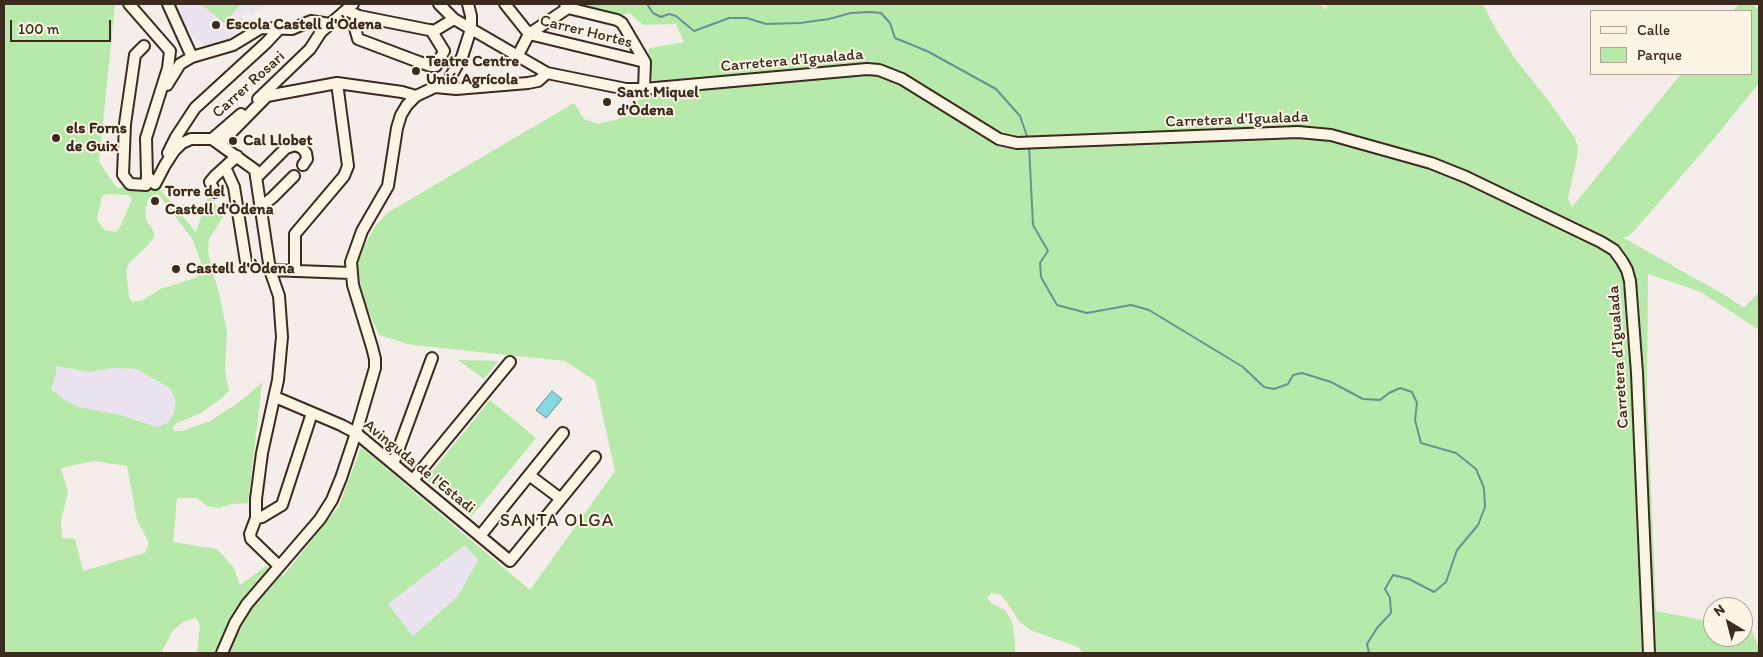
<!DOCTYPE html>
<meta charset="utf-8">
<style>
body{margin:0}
#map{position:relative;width:1763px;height:657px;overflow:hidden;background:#f4edea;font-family:Itim,sans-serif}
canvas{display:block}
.frame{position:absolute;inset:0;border:5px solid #3b2a1e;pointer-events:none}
.legend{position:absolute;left:1590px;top:10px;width:162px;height:65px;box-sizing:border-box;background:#fcf5e5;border:1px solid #afa495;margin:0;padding:6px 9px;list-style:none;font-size:15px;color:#3b2a1e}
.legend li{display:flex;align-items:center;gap:10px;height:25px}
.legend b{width:25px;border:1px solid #afa495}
.north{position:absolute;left:1703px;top:597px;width:50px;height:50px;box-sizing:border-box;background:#fcf5e5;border:1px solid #afa495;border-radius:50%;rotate:323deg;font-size:14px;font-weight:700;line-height:20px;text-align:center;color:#3b2a1e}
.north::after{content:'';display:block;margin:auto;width:18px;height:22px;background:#3b2a1e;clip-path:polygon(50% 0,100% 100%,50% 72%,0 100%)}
.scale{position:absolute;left:10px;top:20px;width:101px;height:22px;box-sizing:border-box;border:2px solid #3b2a1e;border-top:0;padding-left:6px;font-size:15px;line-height:18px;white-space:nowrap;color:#3b2a1e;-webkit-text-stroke:4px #fcf5e5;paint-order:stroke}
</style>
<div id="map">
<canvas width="1763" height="657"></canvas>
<div class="frame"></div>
<ul class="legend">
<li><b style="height:6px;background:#fcf5e5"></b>Calle</li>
<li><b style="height:14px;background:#b7e9aa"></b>Parque</li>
</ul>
<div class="north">N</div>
<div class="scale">100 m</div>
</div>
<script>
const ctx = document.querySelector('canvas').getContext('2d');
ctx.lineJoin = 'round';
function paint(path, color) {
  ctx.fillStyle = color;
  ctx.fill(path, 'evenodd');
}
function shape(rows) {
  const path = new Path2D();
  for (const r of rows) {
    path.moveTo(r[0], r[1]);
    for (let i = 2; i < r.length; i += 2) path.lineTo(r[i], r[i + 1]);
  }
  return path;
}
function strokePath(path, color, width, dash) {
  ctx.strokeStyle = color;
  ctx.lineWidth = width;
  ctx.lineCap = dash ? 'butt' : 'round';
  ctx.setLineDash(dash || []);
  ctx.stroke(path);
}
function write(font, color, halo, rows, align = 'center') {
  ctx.font = font + ' Itim,sans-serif';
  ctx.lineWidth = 4;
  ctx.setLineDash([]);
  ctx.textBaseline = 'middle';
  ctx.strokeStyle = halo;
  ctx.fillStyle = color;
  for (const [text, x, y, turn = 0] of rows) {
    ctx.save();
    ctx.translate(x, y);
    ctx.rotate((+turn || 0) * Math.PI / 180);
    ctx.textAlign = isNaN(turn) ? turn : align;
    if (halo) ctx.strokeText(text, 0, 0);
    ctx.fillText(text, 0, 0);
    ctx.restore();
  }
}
paint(shape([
 [174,4,266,4,252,14,249,10,241,15,250,29,227,43,216,46,205,45,191,35,189,28,184,28],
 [56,365,89,372,114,368,137,369,171,389,174,395,174,413,168,423,157,427,121,415,79,407,65,400,51,389,56,375],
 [466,545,478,560,458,596,413,636,388,604]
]), '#ebe3f0');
paint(shape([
 [4,4,115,4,99,162,117,188,157,186,196,232,208,195,224,215,209,239,208,250,211,268,219,292,227,332,225,370,229,391,222,398,201,413,177,423,172,428,174,431,182,431,210,421,238,403,262,383,248,503,232,504,218,508,207,506,197,498,177,498,173,542,217,549,234,568,240,585,266,566,283,576,339,506,361,447,530,590,615,471,595,381,565,361,412,345,379,335,364,301,356,261,374,228,387,213,574,103,584,119,598,124,619,119,632,101,642,99,653,93,653,80,650,74,651,59,648,50,650,48,684,42,676,24,643,25,630,13,617,17,585,6,584,4,1089,4,1089,6,1098,4,1320,4,1326,10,1328,4,1483,4,1497,31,1516,60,1547,99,1575,138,1578,148,1577,157,1568,198,1572,207,1681,74,1752,74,1752,11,1732,11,1740,4,1751,4,1759,10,1759,83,1717,135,1634,231,1627,237,1622,237,1728,297,1744,308,1759,292,1759,330,1701,292,1648,274,1647,392,1656,611,1713,622,1713,637,1743,637,1743,627,1750,628,1759,647,1759,653,1083,653,1078,647,1030,630,1019,621,1003,597,998,594,991,593,987,598,992,604,1005,610,1012,621,1015,642,1015,653,197,653,200,625,196,618,183,622,173,630,161,653,4,653],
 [108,194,128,195,132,199,121,225,116,232,104,230,97,219,102,196],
 [156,194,159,195,193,240,201,263,202,272,195,278,160,289,143,300,132,302,129,297,126,270,130,262,149,244,154,237,154,232,147,221,145,211,148,199],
 [56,366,89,372,114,368,137,369,171,389,175,399,174,413,168,423,157,427,121,415,79,407,65,400,51,389,56,375],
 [94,461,127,466,137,520,149,543,145,553,83,571,75,539,62,538,61,520,68,493,61,468],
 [465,545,478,560,458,596,413,636,388,604],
 [201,4,241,4,224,23],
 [458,360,498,361,484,379],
 [490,400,536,438,472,516,426,479]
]), '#b7e9aa');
const water = shape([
 [552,391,562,399,546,418,536,410,552,391]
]);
paint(water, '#86d7df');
strokePath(water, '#689292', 1);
strokePath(shape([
 [647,4,653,13,661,17,669,14,676,16,694,31,729,18,747,18,766,24,800,23,829,19,851,13,870,12,881,13,890,23,895,38,927,51,996,89,1020,116,1028,139],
 [1029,146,1033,225,1048,251,1040,263,1041,277,1057,305,1087,313,1131,305,1149,310,1243,367,1264,387,1274,389,1288,384,1293,375,1302,373,1331,382,1363,399,1380,400,1389,393,1400,388,1412,392,1417,403,1415,420,1421,443,1456,453,1476,469,1484,488,1485,507,1478,525,1457,550,1446,582,1434,592,1409,579,1393,575,1385,589,1390,598,1391,613,1377,628,1367,644,1369,653]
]), '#689292', 2);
const minor = shape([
 [129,4,170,51,168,68,146,138,147,176,155,184,165,165,174,151,182,143,191,139,212,139,255,170,270,270,279,296,282,337,278,380,262,453,256,499,256,518,250,534,251,539,279,566],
 [168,4,192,57],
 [439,4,454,19,547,73,626,89,644,89,867,69,879,70,902,79,999,139,1017,143,1298,132,1331,135,1431,163,1466,177,1601,242,1614,250,1622,261,1627,270,1630,281,1637,373,1649,653],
 [505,4,529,34,645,62],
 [565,4,568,8,617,20,622,23,645,62,644,89],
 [350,12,359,16,434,31,454,19],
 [356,15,355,28,358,39,419,62,431,66,436,66,444,51,431,30],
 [144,46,135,55,125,124,123,175,130,184,146,185,147,176],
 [517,57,529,34,568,8],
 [167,85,180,64,192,57,233,45,261,28,292,29,311,21,330,24],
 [435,87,456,89,528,83,538,81,547,73],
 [258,99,310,49,321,32,353,4],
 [212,139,241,114],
 [220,144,267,96,337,83,402,92,416,96],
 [168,153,176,137,195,108,266,43,280,28],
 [237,156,225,167,234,187,246,262],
 [256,178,286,148,295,145,302,148,306,153,307,159,303,165],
 [215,192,210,182,215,176,225,167],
 [260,207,272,198,294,176],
 [270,270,351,273],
 [295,271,295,234,344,176,348,166,337,83],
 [275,397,341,425,356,433,510,561,595,457],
 [393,464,432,358],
 [529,475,561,499],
 [413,480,510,362],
 [256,518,262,517,282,505,312,413],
 [480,536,563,433],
 [222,653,235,623,247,604,320,519,332,500,341,478,356,433,375,368,375,359,372,347,353,285,351,262,362,231,388,186,397,128,401,115,407,105,416,96,448,81,462,57,471,29,471,16,468,4]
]);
strokePath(minor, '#3b2a1e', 14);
strokePath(minor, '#fcf5e5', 10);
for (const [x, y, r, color] of [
 [216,25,5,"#3b2a1e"],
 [416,71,5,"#3b2a1e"],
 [607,102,5,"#3b2a1e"],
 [56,138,5,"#3b2a1e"],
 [233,141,5,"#3b2a1e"],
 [155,201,5,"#3b2a1e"],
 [176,269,5,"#3b2a1e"]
]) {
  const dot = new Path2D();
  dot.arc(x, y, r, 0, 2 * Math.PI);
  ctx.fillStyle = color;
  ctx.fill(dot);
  strokePath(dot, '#fcf5e5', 2);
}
write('bold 16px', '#3b2a1e', '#fcf5e5', [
 ["Escola Castell d'Òdena",226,25],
 ["Teatre Centre",426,62],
 ["Unió Agrícola",426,80],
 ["Sant Miquel",617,93],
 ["d'Òdena",617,111],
 ["els Forns",66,129],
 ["de Guix",66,147],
 ["Cal Llobet",243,141],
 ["Torre del",165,192],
 ["Castell d'Òdena",165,210],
 ["Castell d'Òdena",186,269]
], 'left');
write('16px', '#3b2a1e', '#fcf5e5', [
 ["Carrer Hortes",586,32,14],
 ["Carretera d'Igualada",792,61,-5],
 ["Carrer Rosari",249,85,-42],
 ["Carretera d'Igualada",1237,120,-2],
 ["Carretera d'Igualada",1619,357,-94],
 ["Avinguda de l'Estadi",419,467,39]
]);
ctx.letterSpacing = '1px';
write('18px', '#3b2a1e', '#fcf5e5', [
 ["SANTA OLGA",557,521]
]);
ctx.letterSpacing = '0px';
</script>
